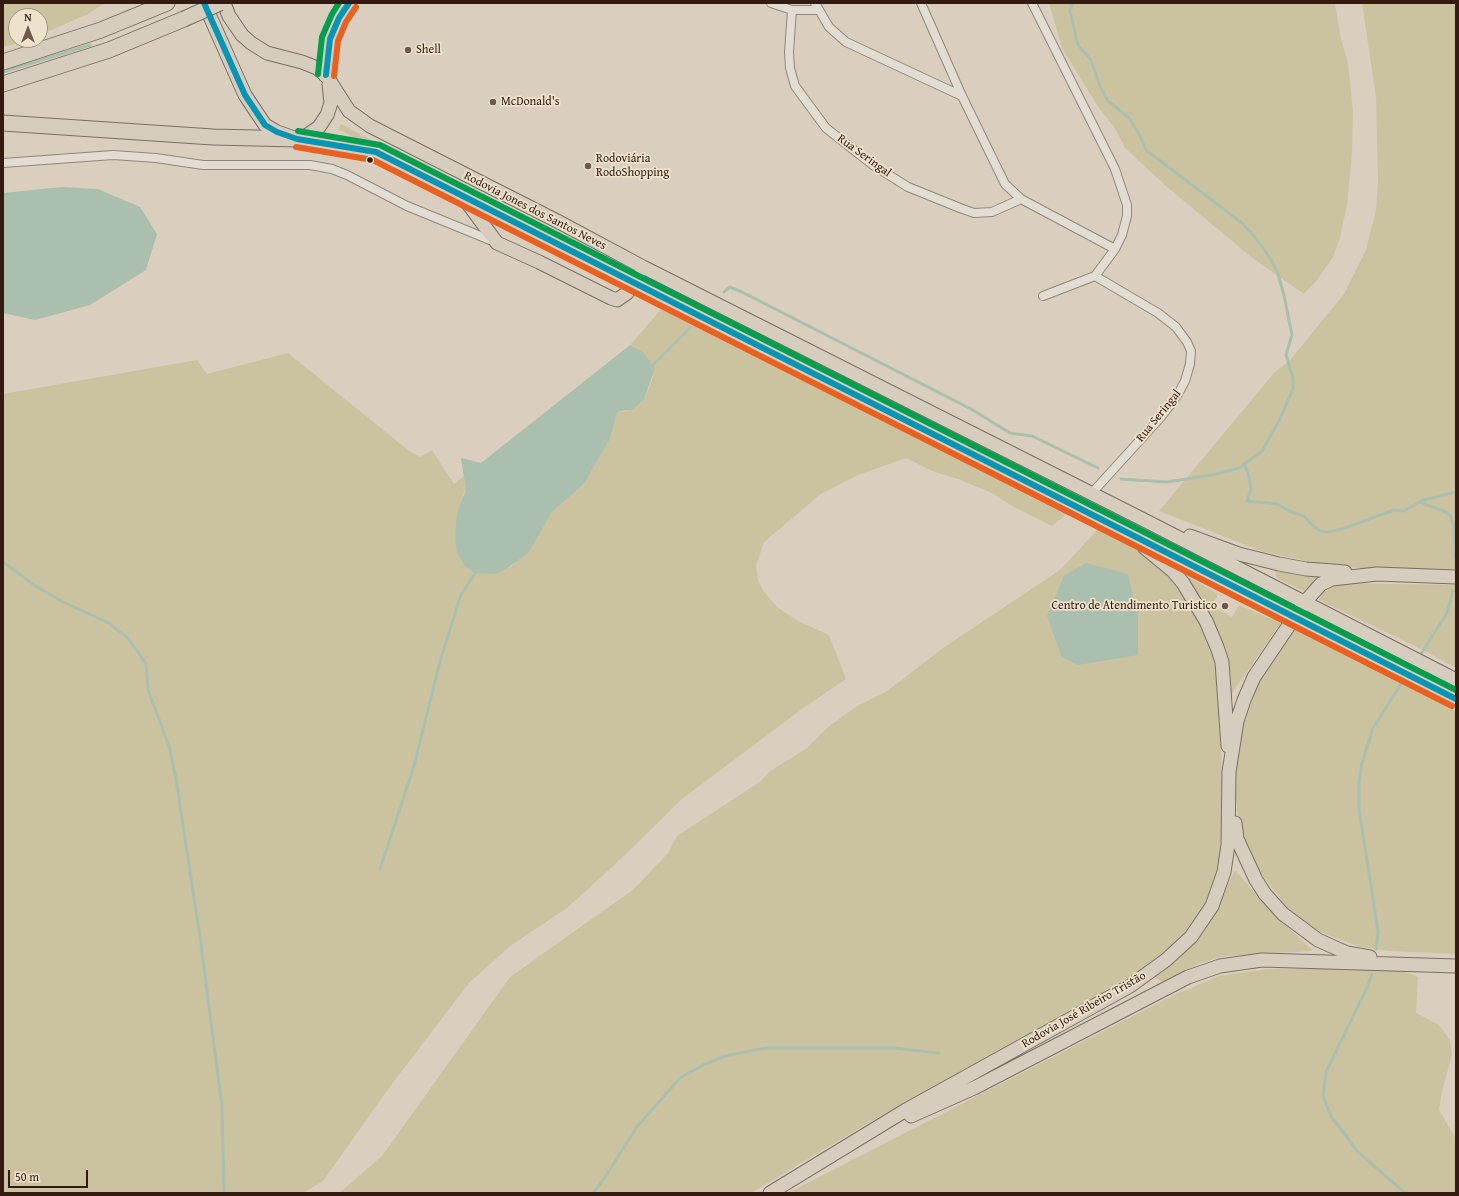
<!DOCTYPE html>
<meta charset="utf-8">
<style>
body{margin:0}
#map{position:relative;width:1459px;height:1196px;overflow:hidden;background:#dacfbe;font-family:"Gentium Book Plus",serif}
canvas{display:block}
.frame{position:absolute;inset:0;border:4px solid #331b11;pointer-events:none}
.north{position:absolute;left:8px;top:8px;width:40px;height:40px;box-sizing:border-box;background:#efe2cc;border:1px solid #a49281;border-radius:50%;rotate:0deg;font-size:11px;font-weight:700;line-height:16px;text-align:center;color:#331b11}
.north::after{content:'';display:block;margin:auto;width:14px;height:18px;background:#6d5a4e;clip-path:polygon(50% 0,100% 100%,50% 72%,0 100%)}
.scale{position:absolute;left:8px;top:1170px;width:80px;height:18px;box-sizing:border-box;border:2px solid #331b11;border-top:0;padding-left:5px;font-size:12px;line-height:14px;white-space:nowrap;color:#331b11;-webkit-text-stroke:3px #efe2cc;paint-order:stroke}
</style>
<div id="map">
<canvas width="1459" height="1196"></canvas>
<div class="frame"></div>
<div class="north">N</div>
<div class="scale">50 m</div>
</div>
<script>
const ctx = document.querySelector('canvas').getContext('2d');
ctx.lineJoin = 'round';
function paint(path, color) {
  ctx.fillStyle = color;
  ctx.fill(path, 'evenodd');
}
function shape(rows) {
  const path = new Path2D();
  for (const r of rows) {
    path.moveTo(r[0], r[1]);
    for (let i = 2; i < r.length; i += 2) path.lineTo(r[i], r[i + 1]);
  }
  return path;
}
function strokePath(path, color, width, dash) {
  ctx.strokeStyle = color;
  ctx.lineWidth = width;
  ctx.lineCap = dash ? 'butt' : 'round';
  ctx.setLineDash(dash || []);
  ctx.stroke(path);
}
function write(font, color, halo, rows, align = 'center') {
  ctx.font = font + ' "Gentium Book Plus",serif';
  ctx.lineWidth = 3.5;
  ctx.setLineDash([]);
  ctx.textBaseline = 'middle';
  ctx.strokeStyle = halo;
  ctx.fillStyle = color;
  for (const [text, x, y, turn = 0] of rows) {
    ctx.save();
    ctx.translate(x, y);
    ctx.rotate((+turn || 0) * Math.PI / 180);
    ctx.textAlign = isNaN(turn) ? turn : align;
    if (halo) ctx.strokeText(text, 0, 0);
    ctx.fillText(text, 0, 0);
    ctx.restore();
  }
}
paint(shape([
 [3,3,105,3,88,14,40,35,40,16,16,16,16,40,29,40,3,47],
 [1049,3,1335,3,1340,35,1348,63,1353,111,1352,154,1347,204,1340,238,1333,257,1317,280,1304,294,1255,260,1167,187,1125,148,1115,128,1098,107,1062,48],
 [1362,3,1456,3,1456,569,1374,569,1334,566,1293,558,1261,551,1159,511,1274,373,1290,360,1344,294,1366,250,1376,210,1378,179,1376,97],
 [341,124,369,139,630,273,626,278,338,129],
 [644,276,897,403,1294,605,1291,609,640,283],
 [665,305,1069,512,1052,526,1014,507,992,493,958,479,932,471,906,458,858,475,821,494,764,542,756,566,758,580,763,590,777,607,798,621,829,635,846,679,802,709,682,799,624,856,567,908,510,946,469,983,389,1088,323,1181,303,1193,3,1193,3,394,197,360,207,374,288,353,408,450,420,457,432,450,454,484,464,476,466,490,463,495,455,539,495,574,505,570,514,564,535,540,552,512,584,484,610,439,616,412,627,411,644,399,653,377,636,348,630,345],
 [1100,527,1125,538,1174,580,1193,606,1216,660,1219,682,1224,845,1211,897,1197,922,1154,962,1027,1038,887,1112,751,1193,339,1193,382,1156,510,977,634,889,668,853,677,836,761,781,769,772,807,748,828,727,857,706,887,691,943,648,1060,570],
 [1275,571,1318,577,1304,591,1277,578],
 [1188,577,1218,594,1212,606,1232,617,1239,605,1281,623,1230,696,1225,654,1198,593],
 [1339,583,1456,585,1456,668,1423,650,1319,600,1323,591],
 [1316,616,1456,688,1456,695,1313,621],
 [1306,627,1456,711,1456,954,1390,951,1360,947,1321,932,1289,910,1259,871,1239,827,1234,779,1243,725,1259,683,1292,629],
 [1235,870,1269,909,1313,951,1224,956,1198,964,1162,982,1156,979,1157,973,1220,902],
 [1318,968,1403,971,1418,977,1416,1013,1439,1025,1450,1040,1452,1055,1442,1092,1439,1110,1456,1139,1456,1193,788,1193,1174,995,1219,976,1268,969]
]), '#cbc39f');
paint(shape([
 [62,187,98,189,140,207,157,234,146,270,90,305,35,320,3,313,3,193],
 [630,345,643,352,655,368,644,399,633,409,617,412,610,439,584,484,552,512,529,552,505,570,495,574,474,573,465,566,457,553,455,539,457,513,466,490,461,458,481,463],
 [1086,563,1128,574,1138,615,1138,655,1078,665,1062,657,1047,616,1064,576]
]), '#abbfae');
strokePath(shape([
 [1072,3,1070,11,1078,45,1091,60,1100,86,1108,101,1129,118,1140,136,1146,150,1242,223,1255,237,1272,261,1277,271,1284,295,1292,335,1286,355,1293,378,1293,389,1280,419,1262,451,1239,468,1212,475,1167,482,1121,479],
 [3,72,90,45],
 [724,292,730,287,742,292,971,409,1010,433,1032,436,1098,468],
 [651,367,690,328],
 [1244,464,1249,476,1251,489,1247,501,1277,504,1289,511,1304,516,1313,526,1321,531,1328,532,1342,529,1394,510,1404,511,1423,500,1456,492],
 [1419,502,1444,511,1451,516,1454,526,1455,558],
 [3,562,37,587,63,602,107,622,128,638,146,664,148,690,169,746,176,779,201,944,222,1107,224,1193],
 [1419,657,1447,613,1453,591],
 [380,869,414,766,439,665,461,594,477,571],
 [1376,949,1378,931,1359,809,1359,781,1362,763,1373,728,1405,678],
 [1372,974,1367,988,1326,1072,1323,1096,1331,1116,1358,1152,1405,1193],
 [593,1193,604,1179,636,1128,680,1078,703,1065,725,1056,765,1048,894,1048,939,1053]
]), '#abbfae', 3);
const minor = shape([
 [771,3,792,10,818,10],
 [815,3,829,27,846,42,962,96],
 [921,3,962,96,1005,184,1021,199,1115,249],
 [1032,3,1115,169,1127,205,1127,216,1122,235,1115,249,1095,276,1043,296],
 [792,10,789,52,790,68,795,86,826,128,873,165,908,187,960,208,974,213,992,212,1021,199],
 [3,163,113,155,156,158,203,165,310,165,332,169,347,175,407,206,495,242],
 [1091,494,1161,417,1178,394,1185,381,1190,364,1191,351,1187,342,1176,327,1158,313,1095,276]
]);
const primary = shape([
 [204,3,245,95,265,125,277,132,297,139,376,152,721,327,1076,505,1147,543,1456,699],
 [224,3,229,16,242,35,251,43,267,53,302,62,317,68,326,75,349,111,370,126,559,222,643,267,1146,521,1456,680],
 [297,139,306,136,319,127,327,115,331,103,329,84],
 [463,197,497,243,539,262,611,298,617,300,627,293,638,276],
 [1190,536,1239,554,1279,564,1306,569,1345,572],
 [1145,548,1173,571,1183,583,1206,621,1217,647,1222,662,1228,746],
 [1235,823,1237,839,1256,880,1265,894,1283,914,1318,940,1347,953,1370,957],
 [911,1116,974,1088,1188,977,1220,966,1262,960,1456,966],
 [770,1193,906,1110,1130,986,1166,960,1191,937,1212,906,1224,872,1228,845,1229,772,1237,721,1244,700,1254,677,1304,603,1321,584,1332,579,1377,574,1456,577]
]);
const motorway = shape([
 [3,62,101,30,167,3],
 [326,75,330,39,339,18,349,3],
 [3,84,109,50,184,19],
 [3,123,213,137,297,139]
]);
strokePath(minor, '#90867c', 10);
strokePath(primary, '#786f65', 15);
strokePath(motorway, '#786f65', 17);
strokePath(minor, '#e2ddd3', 8);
strokePath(primary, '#d7cdbf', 13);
strokePath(motorway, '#d7cdbf', 15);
const motorwayBridge = shape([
 [184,19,220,3]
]);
strokePath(motorwayBridge, '#786f65', 17, []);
strokePath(motorwayBridge, '#d7cdbf', 15);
strokePath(shape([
 [204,3,245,95,265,125,277,132,297,139,376,152,1456,699],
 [326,75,330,39,339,18,349,3]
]), '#0894b2', 6);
strokePath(shape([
 [334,76,338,41,346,22,356,7],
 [296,147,373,160,1452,706]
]), '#e86121', 6);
strokePath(shape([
 [318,74,322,37,332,14,339,3],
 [298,131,380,145,1456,690]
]), '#039f4e', 6);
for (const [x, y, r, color] of [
 [408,50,4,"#6d5a4e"],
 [493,102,4,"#6d5a4e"],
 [370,160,3.5,"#331b11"],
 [588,166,4,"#6d5a4e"],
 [1225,606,4,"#6d5a4e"]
]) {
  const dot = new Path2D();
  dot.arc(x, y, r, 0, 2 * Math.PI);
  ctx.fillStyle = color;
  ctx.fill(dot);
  strokePath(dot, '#efe2cc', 1.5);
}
write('12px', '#331b11', '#efe2cc', [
 ["Shell",416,50],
 ["McDonald's",501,102],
 ["Rodoviária",596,159],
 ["RodoShopping",596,173],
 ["Centro de Atendimento Turistico",1217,606,"right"]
], 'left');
write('12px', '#331b11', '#efe2cc', [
 ["Rua Seringal",864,156,36],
 ["Rodovia Jones dos Santos Neves",535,211,27],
 ["Rua Seringal",1159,416,-51],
 ["Rodovia José Ribeiro Tristão",1084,1010,-30]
]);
</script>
